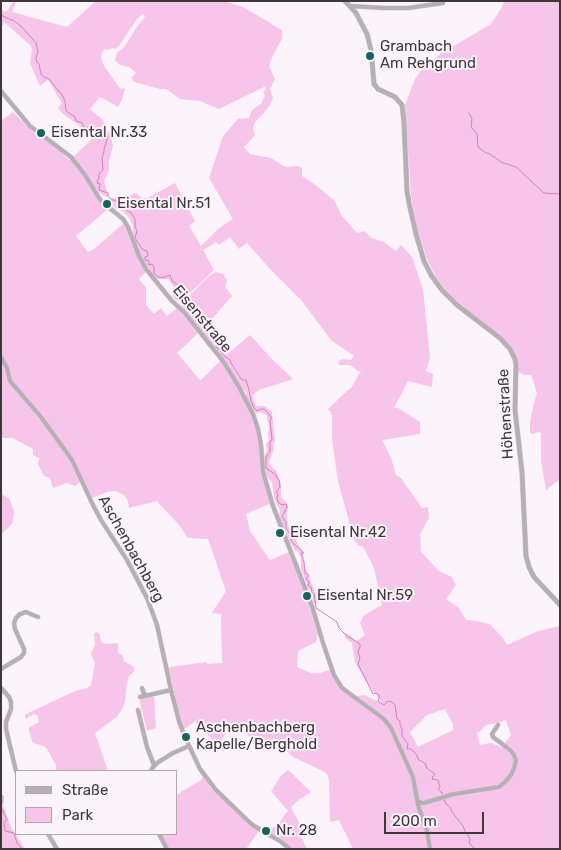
<!DOCTYPE html>
<meta charset="utf-8">
<style>
body{margin:0}
#map{position:relative;width:561px;height:850px;overflow:hidden;background:#fdf3fa;font-family:Rubik,sans-serif}
canvas{display:block}
.frame{position:absolute;inset:0;border:2px solid #40373d;pointer-events:none}
.legend{position:absolute;left:15px;top:770px;width:162px;height:65px;box-sizing:border-box;background:#fdf3fa;border:1px solid #b1a8ae;margin:0;padding:6px 9px;list-style:none;font-size:15px;color:#40373d}
.legend li{display:flex;align-items:center;gap:10px;height:25px}
.legend b{width:25px;border:1px solid #b1a8ae}
.scale{position:absolute;left:384px;top:812px;width:100px;height:22px;box-sizing:border-box;border:2px solid #40373d;border-top:0;padding-left:6px;font-size:15px;line-height:18px;white-space:nowrap;color:#40373d;-webkit-text-stroke:4px #fdf3fa;paint-order:stroke}
</style>
<div id="map">
<canvas width="561" height="850"></canvas>
<div class="frame"></div>
<ul class="legend">
<li><b style="height:6px;background:#b8aeb6"></b>Straße</li>
<li><b style="height:14px;background:#f7c5ea"></b>Park</li>
</ul>
<div class="scale">200 m</div>
</div>
<script>
const ctx = document.querySelector('canvas').getContext('2d');
ctx.lineJoin = 'round';
function paint(path, color) {
  ctx.fillStyle = color;
  ctx.fill(path, 'evenodd');
}
function shape(rows) {
  const path = new Path2D();
  for (const r of rows) {
    path.moveTo(r[0], r[1]);
    for (let i = 2; i < r.length; i += 2) path.lineTo(r[i], r[i + 1]);
  }
  return path;
}
function strokePath(path, color, width, dash) {
  ctx.strokeStyle = color;
  ctx.lineWidth = width;
  ctx.lineCap = dash ? 'butt' : 'round';
  ctx.setLineDash(dash || []);
  ctx.stroke(path);
}
function write(font, color, halo, rows, align = 'center') {
  ctx.font = font + ' Rubik,sans-serif';
  ctx.lineWidth = 4;
  ctx.setLineDash([]);
  ctx.textBaseline = 'middle';
  ctx.strokeStyle = halo;
  ctx.fillStyle = color;
  for (const [text, x, y, turn = 0] of rows) {
    ctx.save();
    ctx.translate(x, y);
    ctx.rotate((+turn || 0) * Math.PI / 180);
    ctx.textAlign = isNaN(turn) ? turn : align;
    if (halo) ctx.strokeText(text, 0, 0);
    ctx.fillText(text, 0, 0);
    ctx.restore();
  }
}
paint(shape([
 [14,1,16,1,12,12,67,27,96,1,221,1,231,3,243,7,282,30,282,39,273,55,269,66,275,79,270,89,273,98,270,105,263,114,255,122,253,128,255,135,244,147,250,154,271,158,285,167,297,166,302,168,302,176,313,183,335,201,341,215,357,233,364,231,372,238,384,242,396,251,401,245,412,257,423,289,430,358,426,371,433,374,432,387,408,381,394,408,398,408,420,422,420,434,382,440,391,458,396,475,401,478,422,508,428,507,429,518,420,534,421,552,439,571,452,577,456,585,446,599,459,608,466,620,477,621,490,624,503,638,507,645,538,631,560,626,560,849,353,849,339,820,330,822,329,780,327,774,321,770,293,757,283,748,279,739,260,743,232,725,218,745,196,723,197,720,186,728,184,728,182,727,169,669,170,667,207,662,207,664,222,663,221,614,212,613,226,591,208,539,188,538,180,526,157,501,129,508,128,501,124,495,116,491,107,492,92,498,83,480,75,486,67,483,53,488,50,478,44,476,38,464,39,458,33,455,33,449,13,438,1,438,1,121,13,112,32,131,58,149,69,160,71,159,78,168,100,202,108,209,76,236,88,252,94,249,124,223,125,224,139,258,147,271,139,279,146,288,146,305,154,314,161,308,167,316,177,308,199,332,177,353,199,379,201,380,220,361,223,363,238,388,252,415,257,430,260,443,261,468,271,503,246,514,250,531,270,560,289,552,311,605,318,632,316,642,298,651,297,667,311,673,320,673,330,670,338,685,346,693,353,697,364,695,382,703,365,680,355,662,352,643,345,638,345,633,350,635,356,641,365,635,360,623,364,615,382,605,374,568,363,547,358,545,352,537,347,513,338,482,332,439,332,415,330,411,327,410,347,391,351,388,361,371,358,371,350,365,339,365,338,361,343,359,351,360,354,356,331,340,301,300,270,269,247,243,239,249,230,237,219,245,216,242,203,250,214,270,182,301,179,300,176,300,172,296,175,294,176,290,168,279,157,279,145,265,138,252,133,239,133,226,130,219,123,211,116,209,112,204,108,204,107,201,108,199,113,198,115,199,116,197,122,198,136,193,142,198,147,198,175,183,195,221,189,226,201,246,218,229,233,219,209,178,223,136,238,119,249,118,252,110,261,104,265,96,263,92,266,89,266,86,219,109,200,101,180,99,166,89,160,89,134,82,131,78,136,73,129,67,120,65,115,60,117,53,125,46,136,28,145,17,144,14,143,14,137,19,119,46,115,49,113,48,108,50,105,49,102,53,101,58,104,66,119,87,122,89,125,88,122,100,118,107,100,97,90,109,103,120,104,124,90,138,79,125,63,114,58,108,62,103,48,80,40,86,30,63,32,50,31,46,4,22,2,26,1,26,1,10,6,12],
 [445,709,453,724,453,730,418,747,410,732,427,715],
 [506,720,511,735,502,747,490,743,480,745,477,734,486,725,498,723],
 [504,1,560,1,560,479,546,490,541,460,541,433,539,432,531,434,530,432,530,421,535,399,537,393,531,375,524,375,518,372,518,360,510,345,500,335,469,313,451,297,436,277,427,259,417,229,411,196,405,105,415,79,422,69,442,53,491,24,502,7],
 [102,130,105,130,110,132,113,146,109,161,109,170,104,182,108,194,108,196,107,197,101,194,94,186,93,186,73,157,93,138,95,139],
 [216,272,223,274,227,280,225,287,233,297,231,297,206,326,220,344,226,355,250,335,270,357,293,379,259,390,253,395,254,402,257,406,264,406,272,412,275,440,273,445,274,450,269,462,271,467,276,470,281,484,281,497,286,502,288,507,287,515,288,526,295,535,297,543,303,552,304,566,307,571,316,595,317,603,314,603,301,569,301,558,298,552,294,549,282,527,279,518,280,510,277,505,274,497,272,482,267,477,263,470,264,456,267,451,266,445,269,440,268,434,269,427,266,415,261,412,256,413,252,408,247,398,246,392,241,387,224,361,181,306,184,303,185,300,210,275],
 [1,494,7,497,10,500,14,512,13,522,9,527,1,534],
 [96,632,100,634,101,642,105,644,118,643,118,653,123,656,124,661,134,667,134,672,129,676,127,683,125,702,121,711,117,717,95,733,108,771,56,771,56,765,47,749,44,746,33,743,29,731,29,728,39,722,37,715,34,714,26,719,25,716,26,714,75,691,87,688,91,685,95,663,91,654,95,645,94,634],
 [154,696,156,728,147,731,139,698],
 [288,770,311,792,300,799,291,807,304,832,300,834,307,849,288,849,266,831,269,831,279,823,289,809,287,810,271,791,281,776],
 [203,776,259,831,246,849,168,849,160,834,176,834,176,795,201,780],
 [1,800,11,827,25,849,1,849]
]), '#f7c5ea');
strokePath(shape([
 [1,15,11,20,13,20,22,27,36,43,38,51,36,58,37,62,39,64,41,74,44,77,49,79,62,95,65,101,66,111,75,117,76,121,82,123,84,127,90,128,96,133,99,137,105,135,108,136,104,149,104,152,102,158,103,170,99,174,99,177,97,183,100,184,99,190,108,193,108,196,112,200,115,200,119,205,131,213,135,219,135,227,137,231,135,238,142,249,147,251,148,256,145,257,145,260,149,261,149,265,152,264,154,267,154,274,159,277,162,278,170,275,172,281,178,285,175,290,176,298,188,307,191,314,200,321,217,344,216,347,219,349,223,355,230,360,231,363,242,380,246,380,249,390,251,401,254,408,257,411,261,409,264,409,267,412,272,418,270,420,272,440,270,441,270,452,266,457,266,468,276,475,277,478,279,480,280,487,276,492,278,495,277,498,278,502,282,505,286,504,287,507,282,517,286,522,286,528,292,537,291,540,292,542,304,553,301,553,304,562,305,573,309,575,306,579,309,582,308,586,311,587,312,591,311,592,314,594,316,608,337,622,339,628,347,636,360,644,360,647,358,652,360,658,358,664,373,694,376,693,379,695,379,698,378,701,384,705,388,701,392,702,395,705,397,719,400,721,400,725,402,729,402,736,408,744,407,749,411,749,416,754,419,760,426,764,426,767,429,770,435,774,433,776,432,779,438,780,440,787,438,789,443,794],
 [469,113,472,119,471,127,477,134,478,147,486,153,490,154,501,162,516,167,544,193,560,194],
 [1,796,3,796,3,801,1,806],
 [444,800,446,804,450,807,452,812,463,826,465,831,470,839,469,843,475,849],
 [1,807,7,820,4,822,5,831,14,833,17,843,22,849]
]), '#d181bf', 1);
const minor = shape([
 [351,6,383,8,408,8,443,3],
 [1,91,30,126,71,157,85,175,101,201,123,219,128,227,139,256,146,269,172,301,185,313,207,341,223,361,239,387,253,414,258,429,261,445,263,472,273,506,312,606,323,643,334,675,342,688,384,719,391,728,413,777,418,805,427,831,430,849],
 [1,357,7,368,10,381,41,417,72,460,93,505,101,520,127,560,147,598,157,625,171,690,179,721,185,737,200,769,216,790,248,821,254,826,280,841,290,849],
 [1,669,21,657,24,653,24,649,15,629,14,623,16,618,20,614,26,612,38,617],
 [1,688,9,697,11,702,11,709,6,722,6,729,16,771],
 [142,688,145,696],
 [140,697,171,690],
 [138,710,147,747,154,765],
 [151,771,153,767,157,763,173,753,189,746],
 [418,801,422,803,424,803,454,794,499,787,505,782,511,775,514,768,516,760,514,755,510,750,493,737,492,734,498,725],
 [48,834,57,849],
 [159,834,167,849]
]);
const tertiary = shape([
 [345,1,356,13,367,34,371,50,374,84,378,89,395,97,402,105,404,122,407,191,409,203,416,234,424,261,431,275,442,290,457,305,500,338,510,349,515,359,516,365,515,410,522,472,526,556,529,567,534,577,560,605]
]);
strokePath(minor, '#d7cdd4', 5);
strokePath(tertiary, '#d7cdd4', 5.5);
strokePath(minor, '#b8aeb6', 4);
strokePath(tertiary, '#b8aeb6', 4.5);
for (const [x, y, r, color] of [
 [370,56,5,"#18645c"],
 [41,133,5,"#18645c"],
 [107,204,5,"#18645c"],
 [280,533,5,"#18645c"],
 [307,596,5,"#18645c"],
 [186,737,5,"#18645c"],
 [266,831,5,"#18645c"]
]) {
  const dot = new Path2D();
  dot.arc(x, y, r, 0, 2 * Math.PI);
  ctx.fillStyle = color;
  ctx.fill(dot);
  strokePath(dot, '#fdf3fa', 2);
}
write('15px', '#40373d', '#fdf3fa', [
 ["Grambach",380,47],
 ["Am Rehgrund",380,64],
 ["Eisental Nr.33",51,133],
 ["Eisental Nr.51",117,204],
 ["Eisental Nr.42",290,533],
 ["Eisental Nr.59",317,596],
 ["Aschenbachberg",196,728],
 ["Kapelle/Berghold",196,745],
 ["Nr. 28",276,831]
], 'left');
write('15px', '#40373d', '#fdf3fa', [
 ["Eisenstraße",202,319,50],
 ["Höhenstraße",506,414,-93],
 ["Aschenbachberg",131,549,61]
]);
</script>
